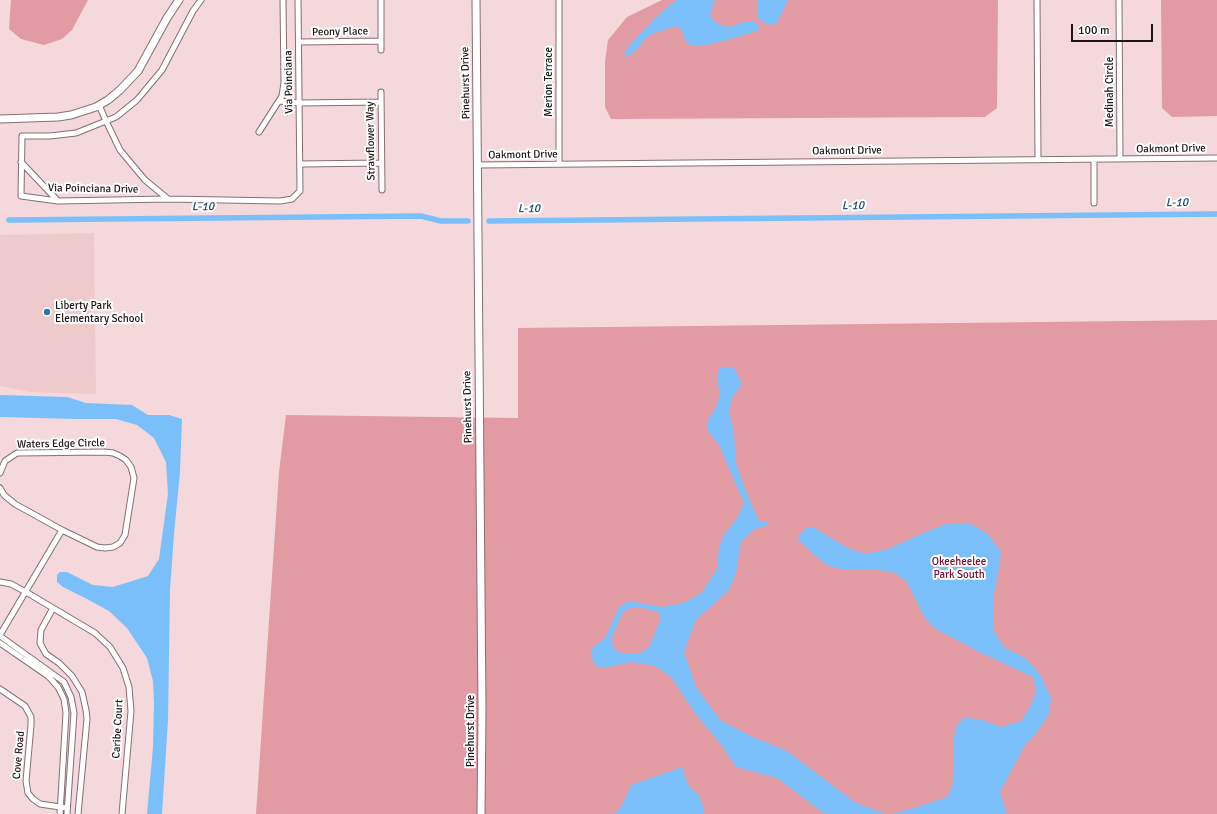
<!DOCTYPE html>
<style>
body{margin:0}
#map{position:relative;width:1217px;height:814px;overflow:hidden;background:#f5d8db;font-family:Signika,sans-serif}
canvas{display:block}
.scale{position:absolute;left:1071px;top:24px;width:82px;height:18px;box-sizing:border-box;border:2px solid #1e1516;border-top:0;padding-left:5px;font-size:12px;line-height:14px;white-space:nowrap;color:#1e1516;-webkit-text-stroke:3px #fff;paint-order:stroke}
</style>
<div id="map">
<canvas width="1217" height="814"></canvas>
<div class="scale">100 m</div>
</div>
<script>
const ctx = document.querySelector('canvas').getContext('2d');
ctx.lineJoin = 'round';
function paint(path, color) {
  ctx.fillStyle = color;
  ctx.fill(path, 'evenodd');
}
function shape(rows) {
  const path = new Path2D();
  for (const r of rows) {
    path.moveTo(r[0], r[1]);
    for (let i = 2; i < r.length; i += 2) path.lineTo(r[i], r[i + 1]);
  }
  return path;
}
function strokePath(path, color, width, dash) {
  ctx.strokeStyle = color;
  ctx.lineWidth = width;
  ctx.lineCap = dash ? 'butt' : 'round';
  ctx.setLineDash(dash || []);
  ctx.stroke(path);
}
function write(font, color, halo, rows, align = 'center') {
  ctx.font = font + ' Signika,sans-serif';
  ctx.lineWidth = 4;
  ctx.setLineDash([]);
  ctx.textBaseline = 'middle';
  ctx.strokeStyle = halo;
  ctx.fillStyle = color;
  for (const [text, x, y, turn = 0] of rows) {
    ctx.save();
    ctx.translate(x, y);
    ctx.rotate((+turn || 0) * Math.PI / 180);
    ctx.textAlign = isNaN(turn) ? turn : align;
    if (halo) ctx.strokeText(text, 0, 0);
    ctx.fillText(text, 0, 0);
    ctx.restore();
  }
}
paint(shape([
 [94,233,96,394,31,392,0,386,0,235]
]), '#eecacd');
paint(shape([
 [11,0,88,0,72,30,62,39,44,45,21,39,9,29],
 [662,0,998,0,997,108,985,117,611,119,605,107,605,61,608,40,627,17],
 [1161,0,1217,0,1217,116,1172,117,1162,108],
 [1217,320,1217,814,256,814,279,472,286,415,518,418,518,328]
]), '#e39ba3');
paint(shape([
 [676,0,715,0,710,15,713,20,719,24,729,27,747,21,754,21,757,23,759,26,757,31,727,40,702,46,692,46,686,42,681,29,675,26,652,34,645,39,638,48,627,57,624,55,628,47,655,18],
 [758,0,788,0,777,23,770,25,764,23,758,18],
 [727,367,734,368,742,384,732,398,729,412,734,433,736,464,747,494,759,521,768,522,768,525,753,530,741,542,736,573,729,590,696,620,684,652,696,687,720,720,753,737,787,751,856,803,886,814,825,814,777,778,736,767,720,743,697,716,671,677,655,666,632,662,602,668,594,664,591,654,593,647,605,638,619,607,628,601,662,607,683,603,701,593,717,569,719,548,724,534,736,520,744,503,719,445,707,430,707,422,717,405,720,394,717,380,719,368],
 [639,607,658,612,661,618,649,647,640,653,630,654,618,652,613,647,612,637,623,612,630,608],
 [0,395,67,397,86,403,132,405,148,415,169,415,182,419,180,472,174,534,170,590,168,720,162,814,147,814,153,747,154,703,153,681,147,658,127,628,109,611,87,599,63,587,57,582,57,575,60,572,67,572,93,585,113,587,148,576,159,559,168,494,166,462,154,438,137,425,116,419,77,419,0,417],
 [949,523,969,523,988,534,1001,552,999,568,993,600,994,631,1004,647,1027,659,1041,676,1051,698,1049,714,1038,731,1025,745,1000,792,1007,814,891,814,914,808,947,797,952,787,954,769,953,742,956,727,964,718,980,719,1001,727,1021,721,1031,705,1036,691,1033,677,979,652,934,628,923,615,907,582,895,573,879,570,845,570,826,565,798,540,799,535,808,527,813,527,848,548,866,554,888,549,930,530],
 [682,767,688,785,698,794,703,806,703,814,614,814,622,805,631,785]
]), '#7abff9');
strokePath(shape([
 [9,220,421,216,441,221,468,221],
 [489,221,1217,214]
]), '#7abff9', 5.5);
const minor = shape([
 [381,0,381,50],
 [559,0,559,164],
 [1037,0,1038,159],
 [1119,0,1120,159],
 [299,42,381,41],
 [381,92,382,190],
 [279,101,299,103,381,102],
 [99,105,106,121,120,150,145,180,168,199,58,201,21,196,22,136,50,136,76,133,116,117,137,100,162,70,193,11,201,0],
 [259,132,282,96,284,83,283,0],
 [1094,159,1094,203],
 [21,162,58,201],
 [300,164,381,163],
 [477,165,1217,158],
 [168,199,280,201,292,199,300,191,298,0],
 [0,473,5,461,17,453,105,452,113,453,120,456,126,460,131,467,134,478,125,535,120,543,113,547,105,548,97,547,62,530,15,504,4,495,0,488],
 [0,582,11,584,26,592,95,633,110,647,123,668,129,687,131,711,122,814],
 [53,608,41,630,40,643,46,654,59,663,72,676,82,692,86,710,87,719,78,814],
 [0,635,62,530],
 [0,636,64,682,71,697,74,713,67,814],
 [0,643,48,676,58,687,64,699,66,713,60,814],
 [0,689,25,706,31,717,31,725,26,781,28,793,33,799,40,804,67,808]
]);
const tertiary = shape([
 [476,0,482,710,481,814],
 [0,119,58,117,71,115,96,107,108,100,120,90,138,71,167,18,179,0]
]);
strokePath(minor, '#876f71', 7);
strokePath(tertiary, '#876f71', 9);
strokePath(minor, '#fff', 5);
strokePath(tertiary, '#fff', 7);
for (const [x, y, r, color] of [
 [47,312,4,"#3075aa"]
]) {
  const dot = new Path2D();
  dot.arc(x, y, r, 0, 2 * Math.PI);
  ctx.fillStyle = color;
  ctx.fill(dot);
  strokePath(dot, '#fff', 1.5);
}
write('11px', '#1e1516', '#fff', [
 ["Peony Place",340,32,-1],
 ["Via Poinciana",289,82,-91],
 ["Merion Terrace",549,82,-90],
 ["Pinehurst Drive",466,83,-91],
 ["Medinah Circle",1110,92,-90],
 ["Strawflower Way",371,141,-91],
 ["Oakmont Drive",1171,149,-1],
 ["Oakmont Drive",847,151,-1],
 ["Oakmont Drive",523,155,-1],
 ["Via Poinciana Drive",93,189,1],
 ["Pinehurst Drive",468,407,-91],
 ["Waters Edge Circle",61,444,-1],
 ["Caribe Court",118,729,-87],
 ["Pinehurst Drive",471,731,-90],
 ["Cove Road",19,755,-85]
]);
write('11px', '#1e1516', '#fff', [
 ["Liberty Park",55,306],
 ["Elementary School",55,319]
], 'left');
write('11px', '#780c2d', '#fff', [
 ["Okeeheelee",959,562],
 ["Park South",959,575]
]);
write('italic 12px', '#1e5076', '#fff', [
 ["L-10",1177,203,-1],
 ["L-10",853,206,-1],
 ["L-10",203,207,-1],
 ["L-10",529,209,-1]
]);
</script>
